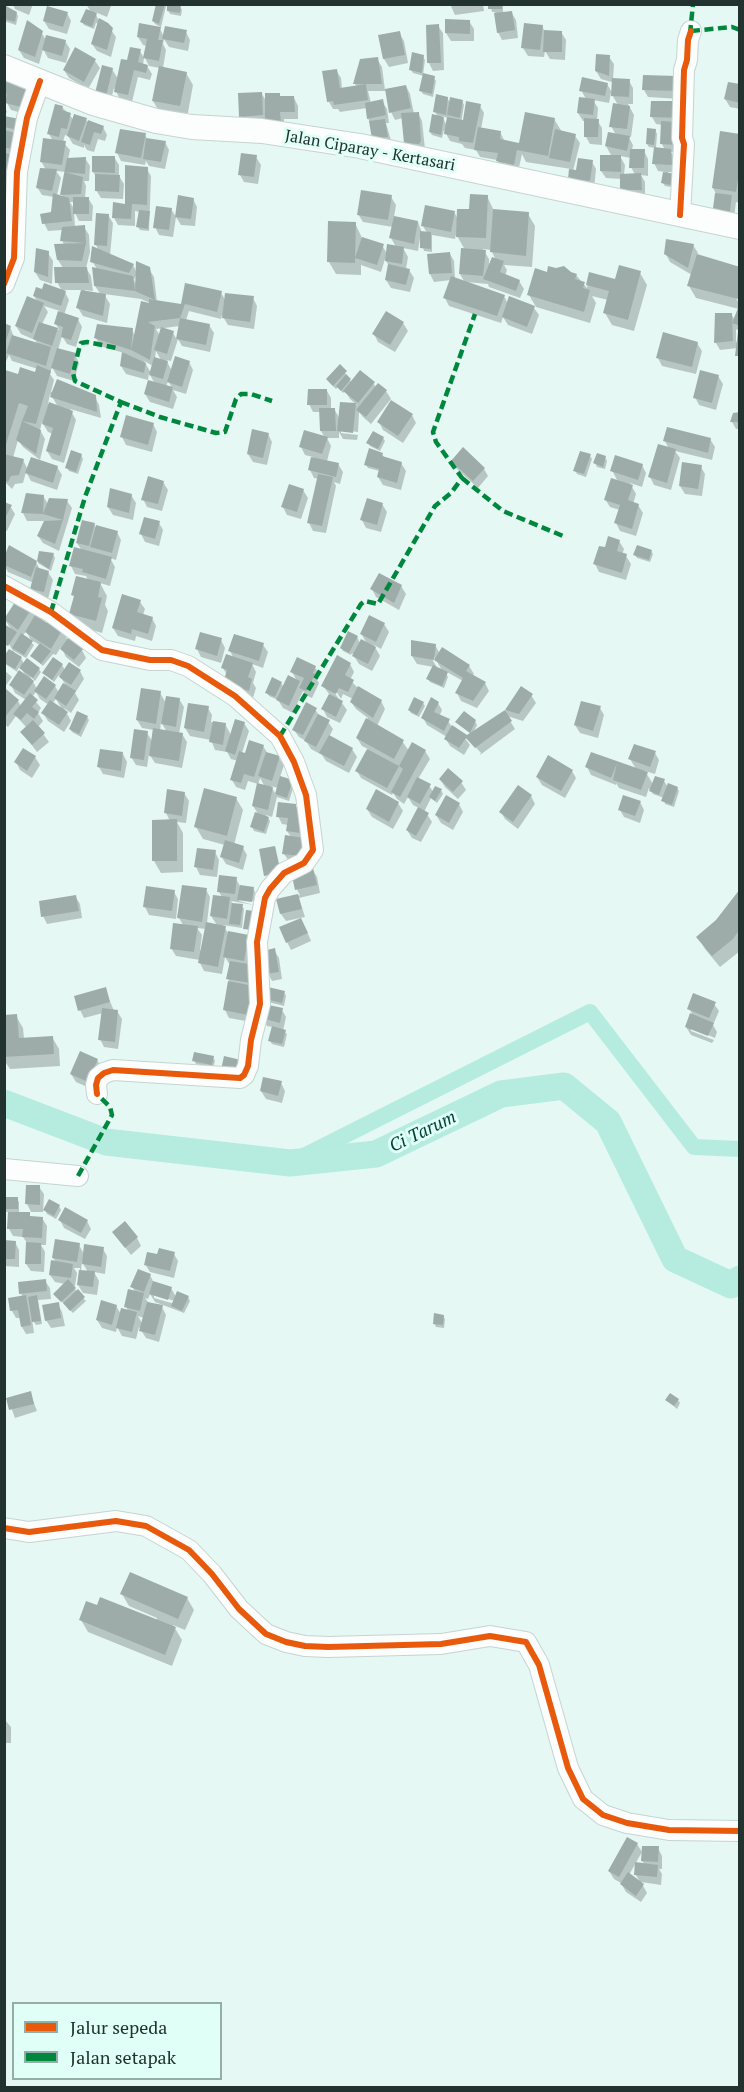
<!DOCTYPE html>
<style>
body{margin:0}
#map{position:relative;width:744px;height:2092px;overflow:hidden;background:#e6f8f4;font-family:"PT Serif",serif}
canvas{display:block}
.frame{position:absolute;inset:0;border:6px solid #22322e;pointer-events:none}
.legend{position:absolute;left:12px;top:2002px;width:210px;height:78px;box-sizing:border-box;background:#dffff7;border:2px solid #93ada7;margin:0;padding:8px 10px;list-style:none;font-size:18px;color:#22322e}
.legend li{display:flex;align-items:center;gap:12px;height:30px}
.legend b{width:30px;border:2px solid #93ada7}
</style>
<div id="map">
<canvas width="744" height="2092"></canvas>
<div class="frame"></div>
<ul class="legend">
<li><b style="height:8px;background:#e8590c"></b>Jalur sepeda</li>
<li><b style="height:8px;background:#00873e"></b>Jalan setapak</li>
</ul>
</div>
<script>
const ctx = document.querySelector('canvas').getContext('2d');
ctx.lineJoin = 'round';
function paint(path, color) {
  ctx.fillStyle = color;
  ctx.fill(path, 'evenodd');
}
function shape(rows) {
  const path = new Path2D();
  for (const r of rows) {
    path.moveTo(r[0], r[1]);
    for (let i = 2; i < r.length; i += 2) path.lineTo(r[i], r[i + 1]);
  }
  return path;
}
function strokePath(path, color, width, dash) {
  ctx.strokeStyle = color;
  ctx.lineWidth = width;
  ctx.lineCap = dash ? 'butt' : 'round';
  ctx.setLineDash(dash || []);
  ctx.stroke(path);
}
function write(font, color, halo, rows, align = 'center') {
  ctx.font = font + ' "PT Serif",serif';
  ctx.lineWidth = 6;
  ctx.setLineDash([]);
  ctx.textBaseline = 'middle';
  ctx.strokeStyle = halo;
  ctx.fillStyle = color;
  for (const [text, x, y, turn = 0] of rows) {
    ctx.save();
    ctx.translate(x, y);
    ctx.rotate((+turn || 0) * Math.PI / 180);
    ctx.textAlign = isNaN(turn) ? turn : align;
    if (halo) ctx.strokeText(text, 0, 0);
    ctx.fillText(text, 0, 0);
    ctx.restore();
  }
}
paint(shape([
 [13,4,33,4,29,15,15,9],
 [86,4,110,4,111,6,107,17,95,12,98,19,107,24,116,37,111,57,97,51,92,44,99,24,96,23,94,29,84,25,82,22,91,12],
 [157,4,166,6,161,27,155,24,153,21],
 [450,4,483,4,484,11,455,15],
 [490,4,503,4,503,14,511,12,516,20,518,38,502,40,498,32,495,12,492,12],
 [5,5,16,13,18,16,16,25,4,21],
 [180,6,182,10,181,16,170,14,168,10],
 [67,13,71,21,67,34,49,29,44,21],
 [469,21,474,29,474,41,451,41,446,33],
 [438,26,443,33,444,70,433,71,429,63],
 [542,26,545,32,561,32,566,40,565,60,550,59,545,51,544,57,528,56,523,48],
 [160,29,164,37,186,32,190,40,188,51,169,47,164,39,163,44,166,50,163,68,186,73,193,85,187,118,160,113,153,101,160,68,149,66,145,58,147,46,143,45,138,37],
 [41,32,46,40,65,41,70,49,66,63,48,58,43,49,39,64,24,58,19,50],
 [399,33,404,41,408,63,389,67,384,59,380,37],
 [140,51,144,58,143,65,147,66,152,74,150,80,138,77,132,102,120,99,114,88,110,103,101,101,112,69,118,79,128,62],
 [423,57,425,60,423,75,434,78,436,81,433,97,423,94,421,91,424,76,413,73,411,70],
 [609,57,614,64,613,80,629,81,633,88,633,104,628,104,634,115,631,137,628,136,633,145,632,150,644,151,648,159,648,176,641,175,645,182,645,197,626,197,621,179,606,178,601,171,612,157,606,146,616,135,611,126,618,105,611,93,609,103,593,100,598,108,597,120,602,128,602,145,590,144,586,137,586,121,583,121,578,113,586,99,581,90,607,84,613,94,615,83,601,79,596,71],
 [620,156,631,158,631,167,635,175,624,175,625,165],
 [377,59,382,67,385,90,406,86,410,94,414,114,418,113,422,121,425,149,410,150,405,142,403,118,395,120,391,112,387,91,368,91,371,103,382,101,387,109,389,123,386,123,392,144,378,146,368,118,367,108,340,112,338,109,333,109,329,102,336,70,341,78,342,89,357,87,355,84],
 [95,61,100,68,88,89,69,78,64,70],
 [4,82,29,115,11,110,7,103,7,100,4,99],
 [681,85,680,99,648,97,644,90],
 [740,86,740,109,730,107,725,99],
 [261,93,267,102,279,94,281,98,294,98,298,106,298,119,284,119,284,129,245,124,241,116],
 [447,98,451,104,462,101,464,105,461,124,480,106,484,113,481,129,500,132,504,140,518,144,554,119,562,132,575,136,580,143,573,171,578,172,592,162,596,169,594,189,570,178,571,169,526,162,522,154,518,172,502,169,497,160,480,157,476,150,465,148,462,144,450,141,444,130,442,138,432,135,430,132,438,117,435,112],
 [442,116,448,118,447,126],
 [679,103,680,152,671,152,675,158,676,172,668,172,668,174,677,188,665,186,663,183,665,172,658,171,654,163,665,150,662,144,663,125,656,124,652,117],
 [62,107,74,120,86,120,88,122,103,127,107,135,105,141,98,139,94,152,87,150,84,145,84,148,73,144,68,136,65,135,63,142,70,150,68,159,85,158,90,166,89,181,84,181,86,186,85,198,88,198,93,206,92,221,79,221,74,211,75,228,84,227,89,235,90,252,86,268,91,276,93,291,85,290,85,292,101,295,95,286,97,269,92,261,99,251,96,245,108,215,113,223,110,256,133,265,137,273,149,269,154,277,157,302,182,305,186,285,221,293,226,301,253,298,257,306,254,329,228,325,222,315,221,319,189,311,186,320,209,325,214,333,210,352,182,346,178,339,171,361,166,360,172,371,189,362,193,370,186,394,173,390,177,397,173,409,150,402,145,394,155,384,149,373,148,380,126,374,121,366,124,353,100,346,96,338,132,330,135,336,152,304,141,299,104,294,110,304,107,323,83,316,78,308,82,290,64,290,69,300,64,315,78,319,82,327,76,347,67,344,62,336,58,350,75,355,79,363,74,381,57,376,52,367,50,374,54,380,51,392,95,397,99,405,101,418,70,409,76,420,64,463,52,459,47,451,53,434,48,432,42,422,40,430,45,439,40,460,23,447,18,440,13,458,23,460,28,470,57,467,62,475,57,490,31,481,26,472,23,483,15,484,12,489,4,481,4,376,22,377,36,374,38,369,12,361,9,355,4,366,4,325,10,327,14,337,38,345,35,340,21,334,16,326,37,301,34,296,62,291,57,282,63,268,58,260,64,245,62,240,63,230,48,231,44,223,53,214,54,197,42,195,37,187,46,170,41,161,53,141,49,134],
 [56,171,66,172,62,195,63,197,57,195,61,178],
 [70,202,75,202,75,210,71,204],
 [137,273,137,286,134,280],
 [44,306,60,311,56,324,59,330,42,324,48,312],
 [180,326,177,340,173,333,160,336,156,329],
 [156,351,161,360,155,358],
 [144,361,153,366,151,373],
 [168,381,173,389,166,387],
 [50,394,54,400,58,407,48,404],
 [4,108,7,111,5,117,19,121,12,232,4,232],
 [655,130,657,134,656,148,649,147,647,144],
 [145,135,148,140,165,142,169,150,165,169,149,166,146,161,145,165,121,161,117,153],
 [740,135,740,203,736,202,733,226,713,188],
 [114,157,119,165,119,176,124,184,123,199,101,198,96,190,97,178,93,172],
 [256,157,261,165,258,184,244,182,240,175],
 [147,169,151,176,149,231,140,230,138,227,140,212,135,211,135,226,118,225,114,218,126,206],
 [487,196,494,211,528,214,535,226,532,267,504,265,507,270,505,276,519,281,524,289,520,298,489,287,488,284,466,282,504,296,508,304,534,308,539,315,532,334,508,325,503,317,501,323,449,306,445,298,451,280,434,282,430,274,450,254,454,261,455,279,465,283,460,274,465,250,456,234,455,239,432,235,432,252,424,251,420,238,418,251,403,248,408,257,406,269,409,270,414,278,410,292,391,288,386,280,389,266,385,259,381,272,361,265,361,275,336,274,329,262,330,223,355,223,362,238,382,245,387,254,396,247,391,238,393,227,363,222,358,214,391,197,396,205,394,217,418,222,422,233,427,233,423,226,454,212,458,219],
 [483,249,491,250,496,260,489,266,489,259],
 [193,199,197,207,195,226,181,225,176,217],
 [171,209,176,217,173,237,159,235,155,227],
 [693,245,698,253,697,255,740,270,740,299,735,292,733,293,740,305,740,360,737,355,738,348,720,350,716,343,731,314,735,320,739,309,696,298,689,286,692,275,670,262,666,254],
 [736,329,739,331,738,342,736,342],
 [48,253,53,261,52,284,40,280,35,272],
 [590,273,616,280,640,273,647,285,634,331,612,325,605,313,608,300,592,296,596,303,590,323,536,307,529,295,548,274,576,275,587,288],
 [403,323,408,331,395,352,378,342,374,334],
 [697,343,702,351,696,374,662,366,658,358],
 [340,366,352,383,373,383,376,387,378,385,386,391,391,399,371,424,363,417,359,412,358,432,341,430,341,433,358,435,357,440,343,439,339,432,339,438,327,438,331,446,327,461,338,464,343,472,340,484,334,482,336,486,326,533,313,531,309,523,319,479,314,478,310,470,313,457,305,455,301,447,325,438,321,431,320,412,313,412,309,404,327,391,331,398,331,409,334,409,340,419,341,403,357,405,350,399,345,391,343,393,338,387,336,389,329,382],
 [718,376,723,384,716,410,699,405,695,397],
 [740,414,740,429,736,429,732,422],
 [412,415,416,423,403,443,383,430,379,422],
 [153,424,157,432,152,452,126,445,122,437],
 [268,434,272,442,267,465,253,462,248,454],
 [383,438,385,441,380,451,370,446,368,443],
 [710,439,715,447,712,460,675,451,680,458,671,490,654,485,650,477,669,449,665,441],
 [382,454,384,457,401,463,406,471,401,490,383,485,378,477,380,471,368,468,366,465],
 [81,455,83,459,78,474,69,471,67,468],
 [590,456,592,459,586,477,577,474,575,470],
 [605,457,607,461,605,469,597,467,595,463],
 [453,461,484,469,488,476,478,488,457,469],
 [642,465,646,473,642,487,630,483,636,494,633,504,638,505,643,513,636,536,620,531,616,523,620,510,610,507,605,499,618,482,612,470],
 [701,467,705,474,702,496,685,494,680,486],
 [163,482,168,490,162,511,147,507,143,499],
 [303,490,308,498,301,519,287,515,283,507],
 [131,495,136,503,133,520,113,515,108,507],
 [43,496,48,504,67,501,72,508,59,551,43,543,38,536,46,521,27,521,23,513],
 [4,504,10,506,15,514,7,531,4,530],
 [382,504,387,512,381,532,366,528,362,520],
 [159,523,163,530,159,546,145,542,141,534],
 [94,524,96,528,117,532,121,540,116,560,110,558,115,567,110,586,100,583,107,596,105,605,108,611,102,633,78,626,71,614,75,598,73,594,88,580,86,576,75,574,71,566,82,551,77,543],
 [619,541,624,549,622,555,626,556,631,564,626,580,599,572,595,564,605,549],
 [651,551,653,554,650,562,637,558,635,555],
 [40,552,53,554,55,558,51,571,38,563],
 [36,562,40,570,48,572,53,580,48,599,37,596,32,589,34,583,8,572,4,565],
 [401,586,406,594,399,610,376,597,372,589],
 [19,598,37,614,35,617,48,625,51,620,68,636,66,638,82,650,86,658,79,667,66,657,61,647,56,655,53,654,43,666,32,656,40,645,31,640,26,631,23,636,34,645,26,658,14,651,13,653,21,658,24,664,39,669,41,672,35,681,30,676,37,689,55,686,59,693,65,684,59,675,54,682,44,673,62,665,65,670,80,671,84,679,75,693,79,700,71,713,64,708,71,721,64,732,48,721,43,713,49,705,40,699,36,692,32,697,41,708,38,713,43,721,38,727,49,742,37,752,22,732,27,728,16,716,8,727,4,724,4,693,18,701,21,706,26,700,15,693,11,685,19,673,4,663,9,651,13,651,6,639,11,629,5,620],
 [20,666,26,677,17,671],
 [56,699,59,704,63,711,52,704],
 [140,602,145,609,143,615,152,618,156,626,152,641,136,636,135,641,118,636,113,628],
 [370,617,384,624,389,632,381,649,374,645,380,656,372,671,359,664,352,653,351,655,343,651,341,648,357,637,360,643,367,644,361,633],
 [221,640,225,648,221,663,201,657,197,649],
 [263,645,268,652,263,668,252,664,256,672,253,683,256,688,253,698,229,690,227,675,223,668,234,659,230,651],
 [435,645,440,654,469,666,474,674,472,676,485,683,489,691,477,708,461,701,457,693,463,681,445,671,448,677,444,688,430,682,428,679,434,667,417,664,412,656],
 [432,653,443,672,438,669,429,654],
 [350,664,354,672,350,680,357,687,381,701,385,709,377,726,402,741,409,751,425,751,430,759,418,779,429,785,433,792,441,790,443,794,437,803,431,798,424,812,427,814,432,822,421,842,412,838,407,830,419,808,413,805,408,797,404,804,397,799,393,793,392,795,361,778,357,771,368,749,362,746,357,738,368,718,356,709,351,702,353,699,343,694,341,699,333,686,331,688,347,710,340,723,327,717,323,709,330,695,323,686],
 [315,667,319,675,317,680,319,683,312,698,306,695,303,691,293,713,283,708,278,700,269,696,267,692,281,683,284,688,297,681,292,672],
 [4,670,12,677,4,688],
 [521,688,531,695,536,703,523,721,507,716,515,729,480,755,481,753,470,741,464,737,470,745,464,755,450,746,446,739,447,737,427,725,423,718,438,703,442,710,439,717,448,721,452,727,467,737,471,734,457,722,475,721,477,725,473,733,506,711],
 [160,693,166,703,179,699,184,707,179,734,182,734,187,742,182,768,155,763,149,754,147,767,136,765,131,757,147,733,152,741,154,730,142,728,137,720],
 [161,722,167,732,160,731],
 [423,703,425,706,419,717,411,713,409,710],
 [208,708,212,715,211,722,225,724,231,735,244,723,249,731,242,753,246,755,263,746,268,754,279,758,284,765,280,777,294,785,289,801,277,797,272,817,266,815,270,821,266,834,254,831,252,827,257,812,253,806,258,784,248,781,245,790,236,787,232,780,238,761,231,759,227,752,215,750,211,740,190,736,185,728],
 [260,778,265,787,258,785],
 [271,786,278,788,276,795],
 [600,708,604,715,598,738,580,733,575,725],
 [315,709,320,717,328,722,333,729,329,737,352,749,357,757,349,773,326,761,322,755,311,749,306,741,299,737,294,730],
 [87,717,89,720,81,737,72,732,70,729],
 [24,750,35,757,40,765,32,778,20,770,16,762],
 [655,753,659,760,655,774,645,771,653,784,664,781,668,787,677,788,679,791,674,807,665,804,664,798,653,794,649,788,646,797,619,788,616,783,616,785,591,775,587,767,592,754,636,769,630,759],
 [123,754,127,762,124,778,103,774,99,767],
 [572,771,576,778,565,798,542,785,537,777],
 [440,779,461,782,466,790,458,799,445,787],
 [184,793,189,801,186,823,177,822,183,833,183,872,161,873,154,861,170,821,166,813],
 [531,796,535,804,518,829,505,819,501,812],
 [236,798,243,810,234,845,243,848,247,855,243,870,226,864,221,856,225,845,203,839,196,827],
 [640,802,644,810,640,823,624,817,620,810],
 [398,803,403,811,393,829,372,817,367,809],
 [459,804,463,812,453,830,441,823,436,815],
 [295,806,307,847,305,864,289,861,284,854,291,837,287,831,288,825,282,824,278,816],
 [215,852,219,860,217,877,200,875,196,867],
 [312,869,317,877,320,893,299,898,305,917,286,921,281,914,278,900,300,895,297,890],
 [236,879,240,886,253,888,255,892,254,901,239,898,239,901,254,905,231,901,233,904,242,906,244,909,242,928,223,925,228,933,248,937,257,1023,229,1018,225,1010,230,982,228,979,230,965,225,957,222,974,204,971,200,963,200,960,176,956,171,948,183,925,179,918,206,890,210,897,207,923,217,925,211,916,222,897,219,892],
 [197,928,206,929,202,950,200,950,202,935],
 [174,892,178,899,176,919,149,915,145,907],
 [740,892,740,951,720,967,705,949,698,937,717,921],
 [75,896,80,904,82,918,47,924,43,916],
 [305,927,311,941,291,950,287,942],
 [274,950,279,958,282,979,272,981,268,973],
 [105,989,114,1011,117,1011,122,1019,118,1049,104,1047,100,1039,103,1013,84,1018,80,1010],
 [284,992,286,996,284,1006,268,1002,267,999],
 [714,1004,719,1011,713,1025,717,1032,715,1038,691,1028,691,1031,714,1040,712,1043,691,1035,686,1027,692,1013,689,1009],
 [282,1010,286,1017,283,1031,287,1034,284,1047,272,1044,270,1041,273,1027,267,1026,262,1018],
 [4,1016,16,1016,23,1028,24,1039,52,1037,59,1049,60,1066,10,1069,4,1060],
 [213,1057,215,1061,213,1068,196,1064,194,1060],
 [97,1060,102,1068,92,1089,76,1082,71,1074],
 [281,1083,285,1091,282,1103,266,1099,261,1091],
 [39,1187,44,1194,43,1212,31,1212,27,1204],
 [4,1198,17,1199,19,1202,19,1214,29,1214,31,1218,42,1218,47,1226,46,1245,41,1245,45,1252,44,1272,31,1271,26,1264,27,1243,23,1237,13,1236,9,1229,9,1212,4,1212],
 [59,1206,61,1210,56,1219,47,1214,45,1210],
 [60,1220,87,1221,91,1229,85,1239,64,1228],
 [114,1233,137,1238,141,1246,131,1255],
 [4,1242,15,1242,19,1250,19,1267,4,1266],
 [79,1245,84,1254,103,1249,107,1256,105,1274,94,1272,99,1281,97,1295,83,1293,78,1285,80,1268,74,1268,77,1273,75,1286,71,1285,86,1301,73,1313,57,1297,65,1284,55,1282,50,1275,56,1262,53,1258],
 [82,1262,88,1272,81,1271],
 [174,1254,178,1261,174,1278,150,1272,145,1264,158,1256],
 [150,1275,154,1283,171,1288,176,1297,188,1297,190,1301,184,1313,155,1302,150,1294,148,1299,145,1298,148,1302,162,1307,166,1315,159,1342,146,1338,139,1327,136,1339,122,1336,117,1327,116,1332,102,1328,97,1320,116,1306,121,1314,128,1311,126,1306,135,1292,132,1286],
 [154,1295,175,1301,175,1304,154,1298],
 [138,1316,144,1318,143,1325],
 [45,1281,50,1288,51,1299,38,1300,42,1324,36,1325,32,1319,34,1333,26,1334,22,1327,21,1318,16,1318,12,1311,23,1297,21,1294],
 [58,1304,62,1312,65,1326,51,1328,46,1320],
 [443,1316,445,1319,444,1328,436,1327,434,1323],
 [30,1393,37,1411,15,1418,8,1399],
 [667,1400,678,1400,680,1403,677,1409],
 [122,1594,187,1598,194,1610,185,1630,173,1625,182,1640,172,1666,88,1632,81,1620,156,1621,157,1618,129,1606],
 [4,1719,11,1727,11,1743,4,1743],
 [637,1844,642,1852,629,1875,641,1884,636,1875,645,1865,642,1861,658,1848,662,1856,662,1869,659,1869,662,1874,661,1885,641,1882,647,1893,641,1902,626,1892,621,1883,614,1879,609,1871]
]), '#0003');
strokePath(shape([
 [290,1163,590,1012,694,1147,740,1149]
]), '#b6ece0', 16);
strokePath(shape([
 [4,1103,106,1142,290,1163,376,1154,501,1094,564,1086,608,1122,675,1259,731,1285,740,1279]
]), '#b6ece0', 27);
paint(shape([
 [156,4,165,4,159,24,152,21],
 [167,4,181,4,180,13,167,11],
 [488,4,502,4,502,9,488,9],
 [4,5,17,12,15,22,4,19],
 [47,6,68,12,63,27,43,21],
 [86,9,97,13,92,27,80,22],
 [512,11,515,30,497,33,494,13],
 [99,18,108,23,113,28,107,50,91,44],
 [445,19,470,20,470,34,445,33],
 [27,20,43,31,35,57,18,50],
 [139,23,161,27,158,40,163,40,159,61,143,58,147,39,137,37],
 [524,23,543,25,540,50,521,48],
 [439,24,441,63,427,63,426,25],
 [165,26,187,30,184,43,162,39],
 [544,30,562,31,562,52,543,52],
 [400,31,405,55,383,59,378,35],
 [46,35,66,40,62,56,42,50],
 [75,47,96,59,84,82,63,70],
 [130,47,141,49,138,62,148,65,146,73,134,70,128,95,114,92,121,59,127,60],
 [412,52,424,55,422,73,409,70],
 [596,54,610,55,609,76,595,71],
 [378,57,382,84,353,84,360,59],
 [102,65,113,68,106,96,95,93],
 [159,66,187,72,180,106,152,101],
 [337,69,340,88,366,84,368,100,334,105,333,101,327,102,322,71],
 [423,73,435,76,432,94,419,91],
 [643,75,677,76,677,91,642,90],
 [582,77,608,83,605,96,579,91],
 [612,78,630,79,629,97,611,96],
 [4,80,31,87,25,108,5,103,7,94,4,93],
 [728,82,740,84,740,103,724,99],
 [406,85,411,108,389,113,385,89],
 [262,92,263,115,239,117,238,93],
 [265,93,280,93,280,96,294,96,295,112,280,112,281,122,265,122],
 [436,94,448,97,446,115,433,112],
 [450,97,463,100,460,118,447,115],
 [579,97,595,99,593,115,577,113],
 [383,99,386,115,367,119,365,103],
 [466,101,481,104,473,143,459,141,459,137,444,134,447,117,463,120],
 [651,101,680,101,680,118,650,117],
 [613,103,630,106,627,129,609,127],
 [55,104,63,106,62,110,71,113,67,129,61,128,59,137,47,134],
 [419,112,421,141,419,144,404,143,401,113],
 [525,112,555,118,548,156,517,150,514,165,496,161,498,153,474,150,478,127,501,131,500,139,519,143],
 [74,114,87,118,79,141,67,136],
 [432,114,444,117,441,135,429,132],
 [4,116,20,119,18,130,4,127],
 [584,118,599,119,598,137,584,137],
 [385,119,388,137,372,139,369,121],
 [88,120,104,126,101,134,94,132,90,145,81,142],
 [661,121,678,122,676,145,660,144],
 [647,128,656,129,654,145,646,144],
 [120,129,146,133,141,158,115,153],
 [555,129,576,134,570,162,549,158],
 [4,130,19,134,15,150,4,147],
 [720,131,740,134,740,166,736,192,712,188],
 [608,132,630,136,627,151,605,146],
 [43,138,66,141,62,165,40,162],
 [146,138,166,141,161,162,143,159],
 [654,147,671,149,672,165,652,164],
 [630,149,645,149,644,168,629,168],
 [4,153,16,155,13,173,4,171],
 [241,153,257,155,254,177,238,175],
 [600,155,621,155,621,172,600,171],
 [92,156,115,156,115,173,92,172],
 [86,157,85,174,65,172,83,177,81,194,60,195,67,158],
 [578,158,593,160,590,181,568,179,569,169,576,170],
 [125,165,148,167,147,205,132,204,131,219,112,218,113,202,125,204],
 [40,168,57,169,52,191,36,188],
 [663,172,677,174,675,186,661,183],
 [641,173,642,190,620,190,620,174],
 [95,174,120,175,119,192,95,191],
 [361,190,392,195,388,220,357,215],
 [53,193,69,198,72,221,42,224,40,214,51,212],
 [715,193,732,195,729,218,712,216],
 [470,194,488,195,486,238,456,237,457,209,469,209],
 [178,195,194,198,191,219,175,217],
 [73,197,89,197,89,214,73,214],
 [425,205,455,211,451,232,421,226],
 [156,206,172,208,169,230,153,228],
 [493,209,529,212,526,256,490,252],
 [139,210,150,211,148,229,136,227],
 [96,213,109,214,107,246,94,245],
 [394,216,418,221,414,244,389,238],
 [328,221,356,222,355,263,327,262],
 [85,225,86,243,60,241,62,227],
 [420,231,431,232,431,249,420,248],
 [362,237,384,244,377,265,355,258],
 [666,239,694,244,688,268,664,254],
 [86,243,82,261,57,260,54,244],
 [387,244,404,247,402,264,385,261],
 [92,246,134,264,129,273,90,262],
 [36,248,49,251,48,277,34,272],
 [461,248,486,250,483,276,459,274],
 [450,252,452,273,429,274,427,254],
 [697,254,740,267,738,299,687,286],
 [492,257,504,261,500,272,520,280,516,291,483,279],
 [136,261,150,267,155,300,135,291,94,286,92,267,133,276,135,291],
 [388,264,410,269,406,285,385,280],
 [619,265,641,271,628,320,603,313,609,291,586,285,589,272,615,279],
 [548,266,556,268,564,266,571,272,577,274,575,279,585,282,583,288,590,290,584,312,527,295,535,268,547,272],
 [54,267,87,267,89,283,55,283],
 [451,276,505,295,497,316,443,298],
 [44,283,66,291,61,306,33,296,36,287,42,289],
 [185,283,222,291,217,312,185,304,180,318,148,322,155,326,150,360,131,350,141,301,149,303,149,299,181,304],
 [81,290,106,294,103,316,76,308],
 [225,293,254,296,250,322,222,318],
 [27,296,44,303,32,333,15,326],
 [509,296,535,306,527,327,502,317],
 [740,303,740,326,732,323],
 [58,311,79,318,71,340,61,337,63,327,54,324],
 [386,311,404,322,390,345,372,334],
 [715,313,732,313,733,341,714,343],
 [180,318,210,324,206,345,176,339],
 [39,322,58,328,52,346,33,339],
 [4,323,11,326,5,343,4,343],
 [97,324,133,328,131,350,94,338],
 [161,327,174,331,167,354,154,350],
 [738,331,740,331,740,356,735,356],
 [663,332,698,342,692,367,656,358],
 [12,335,51,347,46,366,6,353],
 [57,348,76,353,70,374,51,368],
 [122,352,146,363,144,373,120,366],
 [175,356,190,361,182,387,167,382],
 [154,357,168,361,163,379,149,375],
 [340,364,347,371,333,386,326,379],
 [37,365,51,371,36,424,22,421,28,406,19,403,4,451,4,372,5,370,18,374,20,367,35,372],
 [360,370,375,382,358,403,343,391],
 [700,370,719,375,712,403,693,398],
 [346,374,351,379,341,391,336,386],
 [57,379,96,395,97,412,50,397],
 [148,380,173,387,169,402,144,394],
 [378,383,387,390,366,417,356,410],
 [308,389,327,389,327,405,307,405],
 [391,400,413,414,398,436,377,422],
 [49,402,73,411,60,456,46,451,53,428,42,424],
 [340,402,356,403,353,433,337,431],
 [319,408,335,408,336,431,320,431],
 [740,412,740,422,730,422,733,413],
 [126,415,154,423,148,445,120,437],
 [22,421,41,430,36,454,16,440],
 [667,427,711,438,708,453,663,441],
 [252,429,269,433,263,458,247,454],
 [304,430,328,437,322,454,299,447],
 [373,431,384,437,378,449,366,443],
 [658,444,676,449,667,483,648,477],
 [463,447,485,468,473,481,451,461],
 [369,448,383,453,382,456,402,462,397,483,377,477,379,469,364,465],
 [71,450,82,454,76,472,65,468],
 [580,451,591,454,584,474,573,471],
 [597,453,606,456,603,467,593,463],
 [4,454,24,459,19,475,11,476,8,482,4,480],
 [615,455,643,464,638,480,610,471],
 [31,457,58,466,53,483,25,473],
 [311,457,339,463,336,477,308,470],
 [682,462,702,465,698,489,679,486],
 [318,474,333,477,322,526,307,523],
 [148,476,164,481,158,504,141,500],
 [611,478,633,485,628,500,639,504,632,529,614,523,620,505,604,500],
 [289,484,304,489,297,512,281,507],
 [110,488,132,494,129,513,107,507],
 [26,493,44,495,43,514,21,513],
 [49,498,68,499,63,520,43,514],
 [367,498,383,503,377,525,360,520],
 [4,502,12,505,4,520],
 [144,517,160,521,155,539,139,534],
 [63,520,55,544,37,536,44,521],
 [82,520,95,523,89,546,76,543],
 [96,525,118,531,112,553,90,547],
 [608,536,620,540,617,551,627,554,622,573,593,564,599,546,605,547],
 [9,545,37,561,31,577,4,565,4,557],
 [637,545,652,550,649,560,633,555],
 [74,547,112,557,106,579,82,572,83,569,69,566],
 [39,551,54,553,49,569,37,561],
 [36,567,49,571,44,592,30,589],
 [379,573,402,585,394,603,370,589],
 [76,576,101,582,98,597,102,598,96,621,69,614,74,596,71,595],
 [122,594,141,600,137,612,153,617,148,634,132,629,131,634,112,628],
 [19,596,34,605,18,630,4,619],
 [35,615,47,623,50,618,64,627,51,649,25,632],
 [369,615,385,623,376,642,360,634],
 [4,624,17,632,8,646,4,644],
 [348,631,358,636,349,653,340,648],
 [200,632,222,638,217,656,195,649],
 [21,633,33,641,24,655,12,648],
 [234,634,264,643,259,661,228,651],
 [68,638,83,649,74,660,60,649],
 [361,639,376,647,368,664,352,656],
 [411,640,436,644,434,660,442,647,470,665,466,671,486,682,473,701,455,693,463,678,434,660,411,656],
 [40,643,51,651,41,664,30,656],
 [9,649,22,657,15,669,4,663,4,656],
 [226,654,253,663,248,677,252,679,249,691,223,683,227,670,221,668],
 [337,655,351,663,345,675,354,680,348,692,339,688,336,694,321,686],
 [53,657,63,664,52,680,42,673],
 [297,657,316,666,313,673,315,674,307,691,299,688,304,678,290,672],
 [27,658,40,668,33,678,19,668],
 [69,662,81,670,71,685,59,677],
 [433,665,448,672,442,686,426,679],
 [19,670,34,681,24,695,9,685],
 [288,675,300,681,289,706,276,700],
 [44,676,56,685,46,699,34,691],
 [272,677,282,682,275,697,265,693],
 [63,683,76,691,66,706,54,698],
 [358,686,382,700,373,718,350,702],
 [521,686,533,694,519,714,505,710],
 [141,688,161,691,156,724,136,720],
 [6,689,19,700,4,718,4,691],
 [30,693,38,700,32,707,39,712,34,719,27,713,21,720,13,714],
 [329,694,343,701,336,717,321,709],
 [166,696,180,698,176,727,161,724],
 [414,697,424,702,417,715,408,710],
 [431,697,439,702,434,712,450,719,444,731,421,718],
 [50,700,68,712,59,725,41,713],
 [581,701,601,706,593,731,574,725],
 [306,702,317,708,303,735,292,730],
 [188,703,209,706,204,732,184,728],
 [505,710,512,721,475,748,466,738,459,748,444,739,452,725,467,735],
 [77,711,88,716,79,734,69,729],
 [464,711,476,720,470,733,455,722],
 [318,714,330,720,316,747,304,741],
 [366,718,404,740,394,759,356,738],
 [235,719,245,722,235,755,225,751],
 [33,720,45,733,32,745,20,732],
 [213,721,226,723,223,745,209,742],
 [153,728,183,733,179,761,149,756],
 [134,729,148,731,144,760,130,758],
 [329,735,353,748,344,766,319,753],
 [249,740,264,745,254,777,244,774,241,783,230,780,239,751,245,753],
 [412,742,426,750,400,797,391,792,403,769,399,766],
 [634,744,656,751,650,767,628,759],
 [23,748,36,756,27,771,14,762],
 [100,749,123,752,121,771,97,767],
 [367,749,399,766,387,788,355,771],
 [266,752,280,756,272,781,258,776],
 [591,752,648,772,641,790,613,780,617,763,611,778,585,767],
 [548,755,573,770,561,791,536,777],
 [448,768,463,781,453,792,439,779],
 [280,776,293,780,287,798,275,794],
 [655,776,665,779,659,795,649,791],
 [417,777,431,784,420,804,407,797],
 [257,783,273,787,268,810,252,806],
 [668,783,678,787,672,805,661,801],
 [518,785,532,795,513,822,499,812],
 [435,786,442,789,435,801,429,797],
 [204,788,237,797,227,836,194,827],
 [167,789,185,792,182,816,164,813],
 [376,789,399,802,389,822,366,809],
 [446,795,460,803,449,823,435,815],
 [623,795,641,801,635,816,618,810],
 [278,802,296,804,296,807,303,808,300,833,286,831,288,818,276,817],
 [418,807,429,813,416,836,406,830],
 [255,812,269,817,264,832,250,827],
 [177,819,177,861,152,861,152,820],
 [285,835,304,838,301,856,282,854],
 [225,840,244,846,239,863,220,857],
 [275,846,281,873,264,876,259,849],
 [197,848,216,850,213,870,194,867],
 [313,868,317,885,295,890,291,872],
 [219,875,237,877,235,894,217,892],
 [182,885,207,888,202,922,177,918],
 [240,885,254,887,252,902,237,900],
 [146,886,175,890,172,911,143,907],
 [740,889,740,929,733,939,712,956,696,937,716,920],
 [298,894,302,909,280,914,276,899],
 [76,895,79,911,41,917,39,901],
 [213,895,230,897,227,919,210,916],
 [232,903,243,904,240,925,229,924],
 [246,910,255,911,253,930,243,929],
 [301,918,308,933,286,943,279,927],
 [206,922,226,926,218,967,198,963],
 [173,923,198,926,194,952,170,949],
 [228,931,249,935,244,961,223,957],
 [275,948,279,972,266,974,263,951],
 [230,961,255,965,251,983,226,979],
 [228,981,259,987,253,1016,223,1010],
 [106,987,110,1002,78,1011,74,996],
 [268,987,285,991,282,1003,265,999],
 [693,993,716,1002,709,1018,687,1009],
 [264,1004,283,1008,280,1023,261,1018],
 [102,1008,118,1010,115,1042,98,1040],
 [690,1013,714,1023,708,1036,685,1027],
 [17,1014,19,1038,53,1036,54,1054,4,1057,4,1015],
 [272,1026,286,1030,282,1044,268,1041],
 [80,1051,98,1059,88,1082,70,1074],
 [194,1052,214,1056,212,1065,192,1061],
 [224,1056,241,1060,238,1074,221,1070],
 [263,1077,282,1081,278,1096,260,1091],
 [26,1185,40,1185,40,1205,25,1204],
 [4,1197,18,1197,18,1209,4,1209],
 [49,1199,60,1205,54,1216,43,1210],
 [65,1207,88,1220,81,1233,58,1220],
 [8,1212,30,1212,30,1216,43,1217,42,1238,22,1237,23,1229,7,1229],
 [125,1221,138,1237,125,1248,112,1232],
 [55,1239,80,1243,77,1262,52,1258],
 [4,1240,16,1241,15,1259,4,1259],
 [26,1242,41,1243,41,1264,25,1264],
 [84,1244,104,1247,101,1267,82,1264],
 [159,1248,175,1252,170,1271,144,1265,147,1252,157,1254],
 [51,1260,73,1264,71,1278,49,1275],
 [138,1269,151,1274,144,1292,130,1287],
 [79,1270,95,1271,93,1287,77,1285],
 [46,1279,47,1291,19,1294,18,1282],
 [68,1279,76,1288,61,1302,53,1294],
 [153,1281,172,1287,168,1300,149,1294],
 [78,1289,85,1297,70,1311,63,1303],
 [128,1289,144,1293,140,1311,124,1307],
 [177,1291,189,1296,182,1311,171,1306],
 [26,1295,31,1325,21,1327,18,1310,10,1311,8,1298],
 [37,1295,41,1321,32,1322,28,1297],
 [101,1300,117,1305,112,1325,96,1320],
 [59,1302,61,1318,45,1321,42,1305],
 [147,1302,163,1305,155,1335,139,1331],
 [121,1308,137,1312,132,1332,116,1328],
 [434,1313,444,1315,443,1325,433,1324],
 [31,1391,34,1404,9,1410,6,1398],
 [670,1393,679,1399,674,1406,665,1400],
 [130,1572,188,1597,178,1619,120,1594],
 [100,1597,176,1627,165,1655,79,1620,86,1601,97,1605],
 [627,1837,638,1843,619,1877,608,1871],
 [642,1846,659,1846,658,1862,641,1861],
 [635,1862,658,1865,657,1877,634,1875],
 [628,1872,644,1884,636,1896,620,1884]
]), '#9daca9');
const minor = shape([
 [680,215,684,144,682,138,684,70,687,60,688,40,691,31],
 [4,284,14,258,17,172,27,118,40,81],
 [4,586,51,612,102,650,150,660,171,660,188,666,235,696,280,736,294,762,306,795,313,850,304,863,284,873,270,889,265,898,257,942,260,1004,251,1040,248,1066,244,1075,240,1078,113,1070,104,1073,98,1078,96,1085,97,1094],
 [4,1169,78,1176],
 [4,1528,29,1532,116,1521,146,1526,189,1550,212,1574,239,1609,266,1634,286,1642,305,1646,328,1647,441,1644,490,1636,526,1642,539,1665,568,1768,583,1799,603,1815,627,1823,669,1830,740,1831]
]);
const major = shape([
 [4,67,93,103,156,121,192,127,262,131,360,146,740,227]
]);
strokePath(minor, '#c5d4d1', 22);
strokePath(major, '#c5d4d1', 26);
strokePath(minor, '#fbfefd', 20);
strokePath(major, '#fbfefd', 24);
strokePath(shape([
 [691,31,732,27,740,30],
 [690,34,693,4],
 [121,402,160,417,216,433,225,432,236,399,241,394,251,394,272,401],
 [462,478,503,511,563,536],
 [51,612,85,497,121,402,75,381,73,373,79,349,81,343,87,342,117,348],
 [280,736,361,604,365,601,378,604,435,506,451,493,462,478,436,442,433,432,475,314],
 [78,1176,112,1115,110,1107,97,1094]
]), '#00873e', 4.5, [9, 4.5]);
strokePath(shape([
 [680,215,684,144,682,138,684,70,687,60,688,40,691,31],
 [4,284,14,258,17,172,27,118,40,81],
 [4,586,51,612,102,650,150,660,171,660,188,666,235,696,280,736,294,762,306,795,313,850,304,863,284,873,270,889,265,898,257,942,260,1004,251,1040,248,1066,244,1075,240,1078,113,1070,104,1073,98,1078,96,1085,97,1094],
 [4,1528,29,1532,116,1521,146,1526,189,1550,212,1574,239,1609,266,1634,286,1642,305,1646,328,1647,441,1644,490,1636,526,1642,539,1665,568,1768,583,1799,603,1815,627,1823,669,1830,740,1831]
]), '#e8590c', 6);
write('16px', '#22322e', '#dffff7', [
 ["Jalan Ciparay - Kertasari",370,151,10]
]);
write('italic 18px', '#004035', '#dffff7', [
 ["Ci Tarum",423,1132,-26]
]);
</script>
